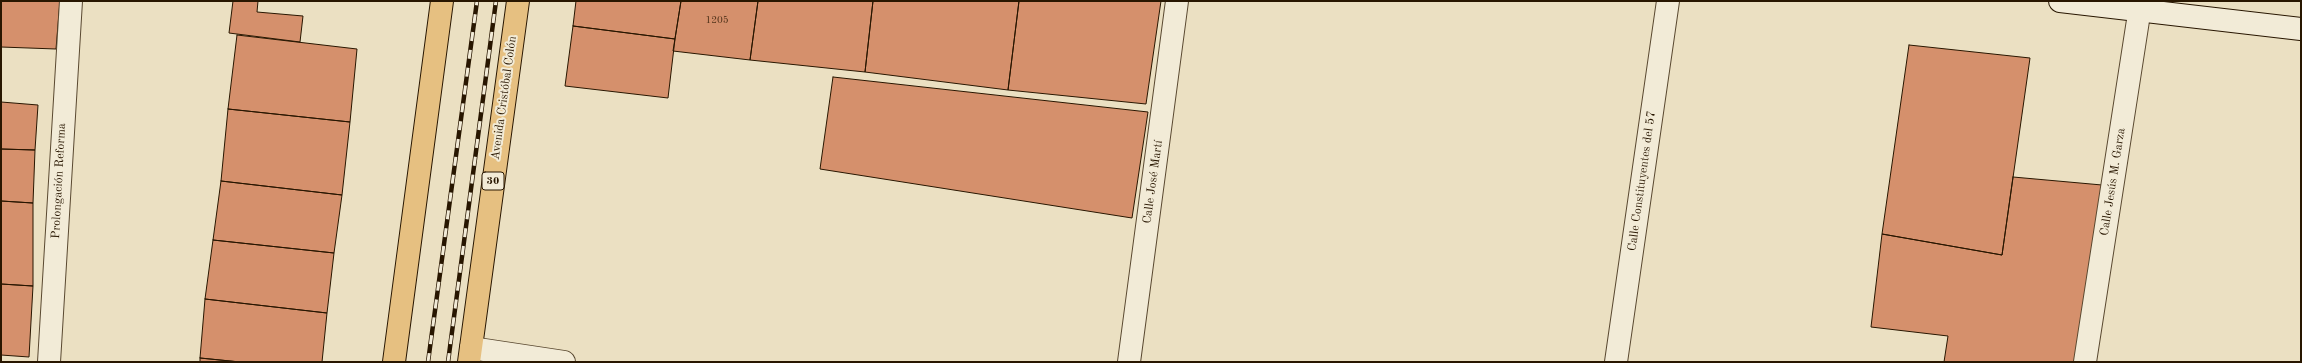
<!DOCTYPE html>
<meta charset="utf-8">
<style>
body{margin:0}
#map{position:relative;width:2302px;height:363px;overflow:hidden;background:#ebe0c2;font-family:"Old Standard TT",serif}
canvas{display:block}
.frame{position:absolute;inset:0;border:2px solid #281600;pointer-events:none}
</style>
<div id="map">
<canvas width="2302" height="363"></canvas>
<div class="frame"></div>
</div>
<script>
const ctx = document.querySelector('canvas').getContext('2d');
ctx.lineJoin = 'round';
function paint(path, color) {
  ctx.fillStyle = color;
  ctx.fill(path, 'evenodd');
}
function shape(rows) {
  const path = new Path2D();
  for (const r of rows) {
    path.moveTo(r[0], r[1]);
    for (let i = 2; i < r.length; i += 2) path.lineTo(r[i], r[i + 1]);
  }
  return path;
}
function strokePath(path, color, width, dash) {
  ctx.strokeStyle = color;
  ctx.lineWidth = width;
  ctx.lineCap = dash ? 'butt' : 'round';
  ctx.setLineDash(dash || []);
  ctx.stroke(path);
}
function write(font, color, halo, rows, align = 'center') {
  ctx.font = font + ' "Old Standard TT",serif';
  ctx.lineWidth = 4;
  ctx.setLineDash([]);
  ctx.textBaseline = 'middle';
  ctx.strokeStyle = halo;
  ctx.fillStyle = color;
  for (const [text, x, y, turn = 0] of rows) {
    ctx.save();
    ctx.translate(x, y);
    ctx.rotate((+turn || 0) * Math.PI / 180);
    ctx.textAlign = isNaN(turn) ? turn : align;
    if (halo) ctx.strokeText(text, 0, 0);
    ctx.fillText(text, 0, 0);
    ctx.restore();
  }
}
const building = shape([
 [1,1,60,1,56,49,1,47,1,1],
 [233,1,258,1,257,12,303,16,300,42,229,33,233,1],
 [576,1,681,1,675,39,573,26,576,1],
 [681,1,758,1,750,60,673,51,681,1],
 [758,1,873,1,865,72,750,60,758,1],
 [873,1,1019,1,1008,90,865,72,873,1],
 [1019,1,1161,1,1146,104,1008,90,1019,1],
 [573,26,675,39,668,98,565,86,573,26],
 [237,35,357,49,350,122,228,109,237,35],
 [1909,45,2030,58,2002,255,1882,234,1909,45],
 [833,77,1148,112,1132,218,820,169,833,77],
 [1,102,38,105,35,150,1,149,1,102],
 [228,109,350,122,342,195,221,181,228,109],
 [1,149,35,150,33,203,1,201,1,149],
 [2013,177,2102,185,2076,362,1944,362,1948,336,1871,327,1882,234,2002,255,2013,177],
 [221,181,342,195,334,253,213,240,221,181],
 [1,201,33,203,33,286,1,284,1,201],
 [213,240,334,253,327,313,205,299,213,240],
 [1,284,33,286,29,357,1,355,1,284],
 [205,299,327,313,322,362,240,362,200,358,205,299],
 [200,358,240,362,200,362,200,358]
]);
paint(building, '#d5906c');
strokePath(building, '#281600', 1);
const street = shape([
 [471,348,564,362],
 [49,362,71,1],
 [1129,362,1177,1],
 [1616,362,1668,1],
 [2085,362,2141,1]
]);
const secondary = shape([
 [2060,1,2301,29]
]);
const primary = shape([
 [394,362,442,1],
 [469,362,518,1]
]);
strokePath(street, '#594830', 24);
strokePath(secondary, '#281600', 24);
strokePath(primary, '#281600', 24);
strokePath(street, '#f2ebd7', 22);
strokePath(secondary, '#f2ebd7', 22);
strokePath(primary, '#e6c081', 22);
const rail = shape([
 [428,362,477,1],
 [448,362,496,1]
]);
strokePath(rail, '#281600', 4.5);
strokePath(rail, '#f2ebd7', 3, [9]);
write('10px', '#53341b', null, [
 ["1205",717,20]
]);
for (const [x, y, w] of [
 [493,181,22]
]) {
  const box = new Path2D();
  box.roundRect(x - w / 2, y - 9, w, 18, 3);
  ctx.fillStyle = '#f2ebd7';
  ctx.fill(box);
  strokePath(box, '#281600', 1);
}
write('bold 11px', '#281600', null, [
 ["30",493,181]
]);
write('12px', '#281600', '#f2ebd7', [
 ["Avenida Cristóbal Colón",504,98,-82],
 ["Prolongación Reforma",59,181,-87],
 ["Calle Constituyentes del 57",1642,181,-82],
 ["Calle José Martí",1153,182,-82],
 ["Calle Jesús M. Garza",2113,182,-81]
]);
</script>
